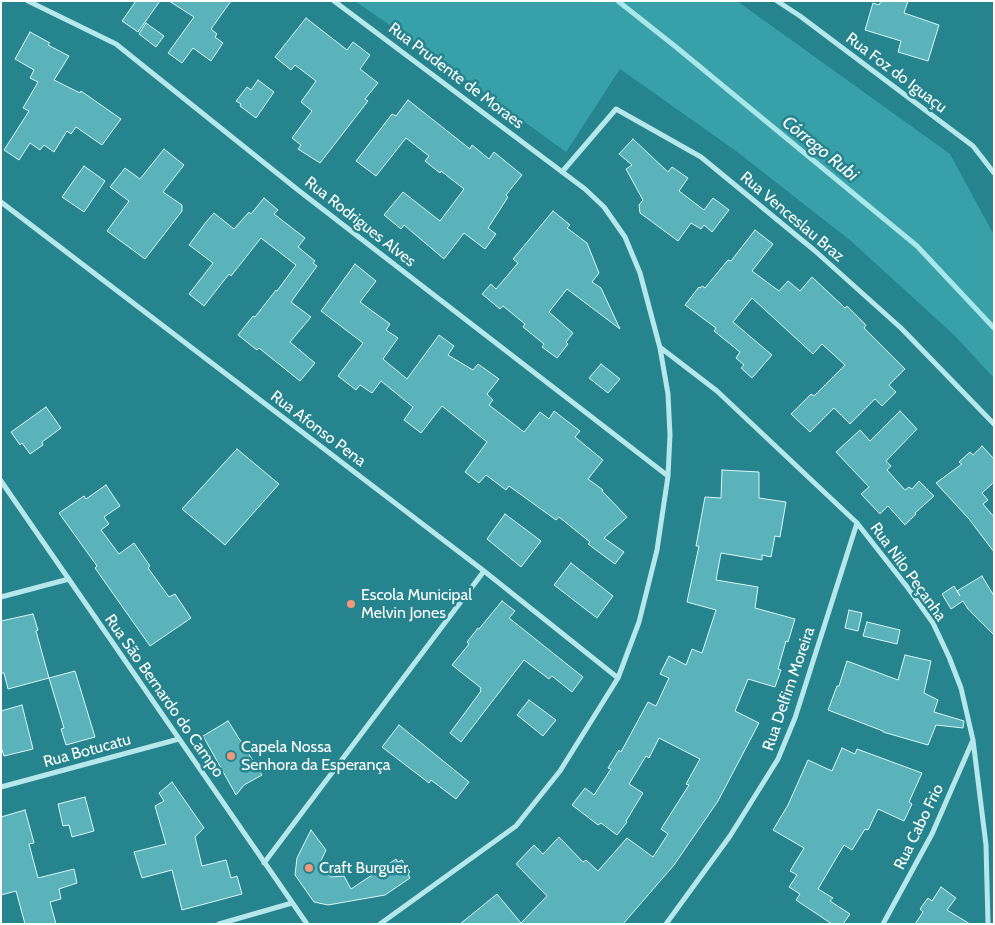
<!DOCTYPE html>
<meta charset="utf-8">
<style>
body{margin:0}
#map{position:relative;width:995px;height:925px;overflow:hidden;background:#26848e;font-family:Cabin,sans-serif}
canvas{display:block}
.frame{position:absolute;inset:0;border:2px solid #fff;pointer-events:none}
</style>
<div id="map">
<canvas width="995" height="925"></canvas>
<div class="frame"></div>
</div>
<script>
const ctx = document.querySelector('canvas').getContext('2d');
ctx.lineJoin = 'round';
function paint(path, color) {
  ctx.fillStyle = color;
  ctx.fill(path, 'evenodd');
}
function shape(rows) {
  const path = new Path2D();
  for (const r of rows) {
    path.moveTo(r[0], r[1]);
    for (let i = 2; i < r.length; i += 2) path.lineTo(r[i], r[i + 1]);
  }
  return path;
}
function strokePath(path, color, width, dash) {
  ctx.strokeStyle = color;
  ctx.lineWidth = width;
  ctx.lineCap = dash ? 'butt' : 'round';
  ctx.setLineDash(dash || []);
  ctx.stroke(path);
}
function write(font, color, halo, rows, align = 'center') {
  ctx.font = font + ' Cabin,sans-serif';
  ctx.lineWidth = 5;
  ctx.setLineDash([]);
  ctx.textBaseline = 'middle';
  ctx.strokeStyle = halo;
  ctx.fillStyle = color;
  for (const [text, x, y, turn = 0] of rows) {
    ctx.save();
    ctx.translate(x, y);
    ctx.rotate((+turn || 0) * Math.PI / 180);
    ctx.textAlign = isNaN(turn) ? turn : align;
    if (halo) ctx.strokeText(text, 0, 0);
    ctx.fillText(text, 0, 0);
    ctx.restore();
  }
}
paint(shape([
 [355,1,737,1,950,154,994,235,994,378,954,335,851,241,736,151,620,69,566,152,417,44]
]), '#37a0a9');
strokePath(shape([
 [618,1,676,47,917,246,994,328]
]), '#aae7eb', 5);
const building = shape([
 [136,1,160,1,138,32,122,21,136,1],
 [169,1,231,1,211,29,217,34,215,37,223,43,211,61,193,48,182,63,168,53,194,17,169,1],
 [881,1,908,1,904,13,939,25,928,61,898,52,901,41,865,30,873,3,879,5,881,1],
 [306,18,347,50,353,42,370,55,360,69,378,83,365,99,368,101,320,163,298,149,301,145,292,138,312,111,301,102,316,81,295,65,291,70,275,57,306,18],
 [146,23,164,36,156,47,139,34,146,23],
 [30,32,50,43,48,45,69,56,54,80,80,93,81,91,121,119,102,145,76,127,71,134,67,131,54,152,44,145,40,150,30,143,19,160,4,150,29,111,23,108,38,82,30,78,34,70,15,59,30,32],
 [258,80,274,92,256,118,240,106,241,104,236,101,247,87,251,90,258,80],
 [408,100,470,149,472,145,489,159,494,152,522,175,506,195,508,197,488,228,496,234,485,249,464,233,444,259,404,225,401,229,384,215,403,192,440,221,464,189,441,171,440,173,425,161,429,156,406,138,376,176,356,161,392,114,396,116,408,100],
 [633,139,668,172,672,167,688,178,679,191,704,210,713,198,729,210,712,232,704,225,701,229,691,223,678,241,640,213,639,205,643,200,626,169,632,165,619,154,633,139],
 [164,149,184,165,163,192,182,205,182,211,145,259,107,231,129,201,110,187,125,168,140,179,164,149],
 [84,166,105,181,84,212,62,197,84,166],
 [264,198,278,210,274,214,305,238,298,247,315,261,313,263,317,266,291,302,311,317,290,342,315,363,300,381,259,348,257,350,238,335,253,316,255,317,276,290,277,291,296,265,261,238,231,276,229,274,204,306,189,294,213,263,189,245,206,222,214,213,234,229,249,212,251,214,264,198],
 [553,211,570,225,567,228,587,243,599,273,592,282,601,288,620,329,567,289,549,312,573,333,566,342,568,344,557,358,542,347,544,344,523,327,525,324,503,306,500,309,482,294,491,284,496,289,518,263,513,259,553,211],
 [755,230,773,244,752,271,779,291,788,281,800,291,812,277,845,308,847,306,866,325,864,328,905,369,889,385,896,392,882,406,875,399,850,424,834,408,810,432,791,414,811,394,814,396,845,365,822,344,813,354,752,298,733,322,772,355,752,378,741,368,744,365,736,358,740,352,714,331,716,328,685,305,699,287,700,288,702,286,705,288,728,260,731,261,755,230],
 [355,264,376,281,360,302,390,324,386,330,398,338,383,359,407,379,439,335,454,346,448,355,473,370,478,364,499,379,487,394,493,400,489,405,524,432,540,412,549,419,554,411,580,431,575,437,603,460,588,479,603,490,602,491,627,517,604,538,624,552,615,564,588,544,590,542,559,517,556,520,509,486,506,490,486,475,479,483,465,472,487,442,442,406,421,433,404,420,413,407,381,381,372,393,360,385,356,390,338,376,363,343,321,311,355,264],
 [601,364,620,379,608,393,589,378,601,364],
 [46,407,61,428,42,442,43,445,30,454,22,443,20,445,11,432,46,407],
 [900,411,917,429,886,461,891,466,887,470,905,490,909,487,912,489,919,481,934,496,915,513,916,514,905,525,888,506,880,514,861,494,869,487,836,452,860,430,870,441,900,411],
 [982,446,994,459,994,482,982,493,988,500,983,504,994,517,994,552,969,519,936,483,962,464,959,462,970,452,973,455,982,446],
 [237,449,279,484,225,545,182,509,237,449],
 [722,470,759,472,759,498,786,502,780,537,775,536,771,557,762,555,762,560,721,553,716,580,758,587,755,608,795,619,788,642,786,641,778,669,781,670,775,687,748,679,735,711,759,723,718,801,674,865,623,924,460,924,497,894,521,923,547,896,516,864,534,845,543,854,559,837,583,862,586,860,598,871,627,838,653,857,668,834,661,829,689,785,686,784,700,759,659,738,649,758,646,756,629,784,643,793,626,821,627,822,617,835,601,823,598,825,572,805,585,788,594,795,611,769,608,768,619,750,621,752,648,702,656,706,669,678,660,674,669,656,686,665,692,649,702,653,716,610,687,602,699,546,696,546,705,497,721,498,722,470],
 [106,485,120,506,104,517,109,524,101,530,119,554,134,543,150,566,148,568,169,597,175,594,191,618,150,646,95,568,97,566,59,513,84,496,86,499,106,485],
 [505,514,541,541,521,567,487,539,505,514],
 [571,563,613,596,597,618,554,585,571,563],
 [982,576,994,596,994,635,968,609,963,601,951,609,942,594,954,586,960,596,957,591,982,576],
 [502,601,515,611,509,618,583,677,572,692,552,676,549,679,524,660,461,742,450,733,481,691,480,690,481,688,452,665,469,644,467,642,478,628,479,629,502,601],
 [849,610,862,613,858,631,845,628,849,610],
 [33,614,38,630,36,631,49,678,75,671,95,737,66,745,61,729,64,728,49,678,8,689,4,673,1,673,1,621,33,614],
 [867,622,900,630,897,644,863,636,867,622],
 [905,655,931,661,924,693,938,700,934,712,964,721,963,728,936,725,928,745,883,732,883,731,828,710,837,686,839,686,847,661,898,680,905,655],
 [529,700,556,720,543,736,517,715,529,700],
 [22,705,33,749,4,756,1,747,1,711,22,705],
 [228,721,262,775,244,785,236,795,203,736,228,721],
 [399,725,469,782,456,799,431,780,429,783,382,747,399,725],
 [842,748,855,754,857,749,922,773,909,802,912,804,904,821,878,809,868,830,865,829,852,850,844,845,818,889,833,898,830,901,850,914,843,924,832,924,796,900,800,894,789,887,797,875,790,871,804,848,773,830,788,805,808,760,832,771,842,748],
 [172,782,204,828,195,837,202,866,226,860,231,878,237,876,242,894,182,910,172,870,142,878,134,852,166,844,155,806,164,801,159,793,172,782],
 [85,797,94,831,72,837,69,825,63,826,58,804,85,797],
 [25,810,34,843,29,844,38,878,74,869,77,883,59,889,61,899,50,902,56,924,25,924,16,891,1,895,1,817,25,810],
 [311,830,326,850,318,867,331,877,344,876,351,889,396,859,398,862,402,860,410,872,408,874,410,878,385,895,328,905,314,902,295,875,297,858,311,830],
 [941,887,956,898,947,910,970,924,915,924,923,912,920,909,928,898,932,901,941,887]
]);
paint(building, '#5ab2ba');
strokePath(building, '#dbf6f8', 1);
strokePath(shape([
 [28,1,116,44,298,190,668,476],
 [334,1,585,189,604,207,625,237,640,273,660,348,668,394,670,435,668,476,657,550,639,622,618,678,560,771,516,826,380,924],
 [777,1,800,16,973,146,994,173],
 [562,172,616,109,701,157,814,250,901,328,994,424],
 [1,202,484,571,618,678],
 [661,348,717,391,857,523,908,588,933,623,949,657,961,688,973,740,986,845,988,924],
 [1,481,307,924],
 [1,597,69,579],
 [1,787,179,739],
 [264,863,484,571],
 [219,924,292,903],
 [666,924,730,836,778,759,795,718,857,523],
 [883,924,932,834,973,740]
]), '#b6e7eb', 5);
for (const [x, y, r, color] of [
 [351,604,5,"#f4987b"],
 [231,756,5,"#f4987b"],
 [309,868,5,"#f4987b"]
]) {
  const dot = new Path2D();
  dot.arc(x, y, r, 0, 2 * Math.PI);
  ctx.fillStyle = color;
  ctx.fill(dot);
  strokePath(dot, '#26848e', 2);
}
write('16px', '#fff', '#26848e', [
 ["Rua Foz do Iguaçu",896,73,37],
 ["Rua Prudente de Moraes",456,76,37],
 ["Rua Venceslau Braz",792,217,40],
 ["Rua Rodrigues Alves",360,222,38],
 ["Rua Afonso Pena",318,429,37],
 ["Rua Nilo Peçanha",908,572,54],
 ["Rua Delfim Moreira",789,689,-71],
 ["Rua São Bernardo do Campo",164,696,55],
 ["Rua Botucatu",87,751,-15],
 ["Rua Cabo Frio",919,827,-64]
]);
write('16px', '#fff', '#26848e', [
 ["Escola Municipal",361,595],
 ["Melvin Jones",361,613],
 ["Capela Nossa",241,747],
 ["Senhora da Esperança",241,765],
 ["Craft Burguer",319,868]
], 'left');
write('italic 18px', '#fff', '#26848e', [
 ["Córrego Rubi",820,149,39]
]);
</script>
